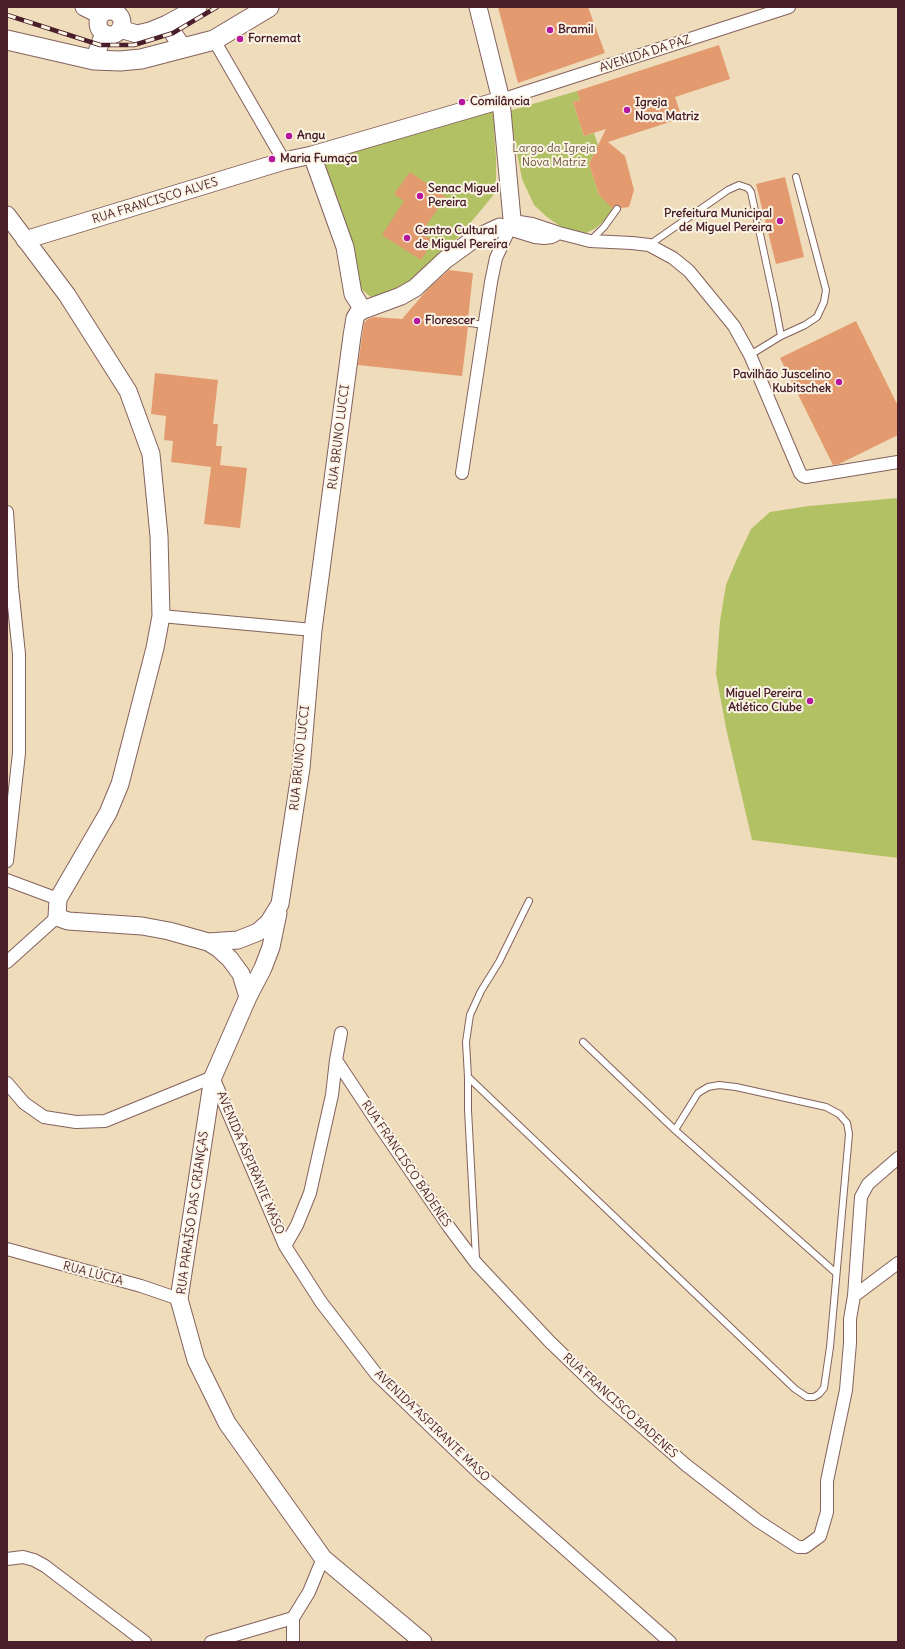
<!DOCTYPE html>
<meta charset="utf-8">
<style>
body{margin:0}
#map{position:relative;width:905px;height:1649px;overflow:hidden;background:#efdcba;font-family:Delius,sans-serif}
canvas{display:block}
.frame{position:absolute;inset:0;border:8px solid #4a1f2b;pointer-events:none}
</style>
<div id="map">
<canvas width="905" height="1649"></canvas>
<div class="frame"></div>
</div>
<script>
const ctx = document.querySelector('canvas').getContext('2d');
ctx.lineJoin = 'round';
function paint(path, color) {
  ctx.fillStyle = color;
  ctx.fill(path, 'evenodd');
}
function shape(rows) {
  const path = new Path2D();
  for (const r of rows) {
    if (r.length === 3) {
      path.moveTo(r[0] + r[2], r[1]);
      path.arc(r[0], r[1], r[2], 0, 2 * Math.PI);
      continue;
    }
    path.moveTo(r[0], r[1]);
    for (let i = 2; i < r.length; i += 2) path.lineTo(r[i], r[i + 1]);
  }
  return path;
}
function strokePath(path, color, width, dash) {
  ctx.strokeStyle = color;
  ctx.lineWidth = width;
  ctx.lineCap = dash ? 'butt' : 'round';
  ctx.setLineDash(dash || []);
  ctx.stroke(path);
}
function write(font, color, halo, rows, align = 'center') {
  ctx.font = font + ' Delius,sans-serif';
  ctx.lineWidth = 4;
  ctx.setLineDash([]);
  ctx.textBaseline = 'middle';
  ctx.strokeStyle = halo;
  ctx.fillStyle = color;
  for (const [text, x, y, turn = 0] of rows) {
    ctx.save();
    ctx.translate(x, y);
    ctx.rotate((+turn || 0) * Math.PI / 180);
    ctx.textAlign = isNaN(turn) ? turn : align;
    if (halo) ctx.strokeText(text, 0, 0);
    ctx.fillText(text, 0, 0);
    ctx.restore();
  }
}
paint(shape([
 [577,91,580,100,573,102,584,136,594,133,598,145,589,164,599,195,613,208,606,219,596,228,586,233,575,231,560,226,547,217,534,205,522,179,509,111],
 [493,110,496,159,496,192,467,227,442,255,419,275,396,291,372,298,360,288,317,163],
 [898,498,898,858,752,840,726,728,716,674,720,621,726,585,736,561,751,529,770,512,809,506]
]), '#b2c164');
paint(shape([
 [498,7,588,7,605,53,518,83],
 [719,45,730,79,675,97,682,118,608,142,625,156,634,190,629,207,621,208,617,205,612,208,599,195,589,164,606,129,584,136,573,102,580,100,577,91],
 [410,172,446,197,421,233,433,241,421,260,382,235,404,201,394,194],
 [785,177,804,257,776,264,756,184],
 [449,270,473,273,468,319,466,323,468,327,462,376,358,365,364,323,368,319,374,317,402,319,427,290],
 [856,321,898,406,898,435,839,464,833,465,780,358],
 [155,373,218,380,213,424,218,424,216,446,222,446,220,465,247,468,240,528,204,524,211,467,171,462,173,441,164,440,166,416,151,414]
]), '#e39a6f');
const lane = shape([
 [591,240,604,227,617,209],
 [649,245,728,190,739,185,748,188,751,192,775,304,781,336,750,355],
 [470,323,484,325],
 [781,336,805,325,817,317,824,302,826,290,796,177],
 [583,1042,675,1130,836,1273],
 [468,1077,795,1389,807,1397,814,1397,819,1394,824,1388,830,1347,849,1134,847,1123,839,1114,826,1107,736,1087,719,1085,708,1087,698,1093,675,1130],
 [476,1259,468,1110,468,1077,466,1042,470,1015,481,991,499,962,529,901]
]);
const street = shape([
 [214,40,284,161],
 [501,100,789,7],
 [513,221,532,224,559,233,590,241,632,243,649,245,673,258,689,271,734,326,750,355,800,473,803,476,806,477,898,462],
 [512,230,535,237,544,238,552,237,559,233],
 [462,473,491,282,496,258,508,232],
 [7,512,12,587,19,654,19,753,7,861],
 [161,616,313,630],
 [7,880,58,899],
 [7,962,57,917],
 [336,1060,381,1128,449,1227,476,1263,550,1342,602,1392,686,1465,758,1521,798,1547,805,1547,820,1536,827,1512,827,1481,846,1390,850,1343,850,1319,854,1296,898,1263],
 [7,1083,24,1103,44,1117,76,1122,105,1121,213,1077,285,1246,321,1302,377,1375,479,1473,670,1642],
 [285,1246,297,1225,310,1193,332,1095,336,1060,341,1033],
 [7,1249,141,1286,179,1299],
 [854,1296,861,1197,868,1184,898,1158],
 [7,1559,23,1557,34,1560,45,1566,145,1642],
 [211,1642,293,1618,309,1592,323,1558],
 [293,1642,293,1618]
]);
const secondary = shape([
 [84,7,100,15],
 [478,7,501,100,512,219],
 [110,23,12],
 [167,24,183,48],
 [120,29,137,34,150,31,167,24,198,7],
 [94,60,104,33],
 [312,155,345,247,353,294,363,310,401,296,415,288,445,260,474,239,500,227],
 [7,215,67,295,128,391,151,454,159,536,161,616,155,648,120,784,108,813,58,899,57,917,68,921,142,926,169,931,208,942,238,940,258,932,269,922,280,904,301,768,313,630,352,336,355,318,358,313,363,310],
 [25,240,284,161,312,155,501,100],
 [278,913,271,947,263,968,248,997,213,1077,179,1299,196,1360,227,1423,323,1558,423,1642],
 [208,942,218,948,230,959,241,974,248,997]
]);
const primary = shape([
 [7,40,94,60,120,61,141,59,214,40,269,7]
]);
strokePath(lane, '#84615d', 8);
strokePath(street, '#84615d', 14);
strokePath(secondary, '#84615d', 19);
strokePath(primary, '#84615d', 21);
strokePath(lane, '#fff', 6);
strokePath(street, '#fff', 12);
strokePath(secondary, '#fff', 17);
strokePath(primary, '#fff', 19);
const rail = shape([
 [7,15,100,45,134,45,173,33,217,7]
]);
strokePath(rail, '#4a1f2b', 4.5);
strokePath(rail, '#fcf5e5', 3, [9]);
for (const [x, y, r, color] of [
 [550,30,4,"#b5179e"],
 [240,39,4,"#b5179e"],
 [462,102,4,"#b5179e"],
 [627,110,4,"#b5179e"],
 [289,136,4,"#b5179e"],
 [272,159,4,"#b5179e"],
 [420,196,4,"#b5179e"],
 [780,221,4,"#b5179e"],
 [407,238,4,"#b5179e"],
 [417,321,4,"#b5179e"],
 [839,382,4,"#b5179e"],
 [810,701,4,"#b5179e"]
]) {
  const dot = new Path2D();
  dot.arc(x, y, r, 0, 2 * Math.PI);
  ctx.fillStyle = color;
  ctx.fill(dot);
  strokePath(dot, '#fcf5e5', 1.5);
}
write('bold 12px', '#4a1f2b', '#fcf5e5', [
 ["Bramil",558,30],
 ["Fornemat",248,39],
 ["Comilância",470,102],
 ["Igreja",635,103],
 ["Nova Matriz",635,117],
 ["Angu",297,136],
 ["Maria Fumaça",280,159],
 ["Senac Miguel",428,189],
 ["Pereira",428,203],
 ["Prefeitura Municipal",772,214,"right"],
 ["de Miguel Pereira",772,228,"right"],
 ["Centro Cultural",415,231],
 ["de Miguel Pereira",415,245],
 ["Florescer",425,321],
 ["Pavilhão Juscelino",831,375,"right"],
 ["Kubitschek",831,389,"right"],
 ["Miguel Pereira",802,694,"right"],
 ["Atlético Clube",802,708,"right"]
], 'left');
write('12px', '#4a1f2b', '#fcf5e5', [
 ["AVENIDA DA PAZ",645,54,-18],
 ["RUA FRANCISCO ALVES",155,201,-17],
 ["RUA BRUNO LUCCI",339,437,-83],
 ["RUA BRUNO LUCCI",300,758,-84],
 ["AVENIDA ASPIRANTE MASO",250,1163,67],
 ["RUA FRANCISCO BADENES",406,1164,56],
 ["RUA PARAÍSO DAS CRIANÇAS",193,1213,-82],
 ["RUA LÚCIA",93,1274,15],
 ["RUA FRANCISCO BADENES",620,1406,42],
 ["AVENIDA ASPIRANTE MASO",432,1426,44]
]);
write('12px', '#69503c', '#fcf5e5', [
 ["Largo da Igreja",554,149],
 ["Nova Matriz",554,163]
]);
</script>
